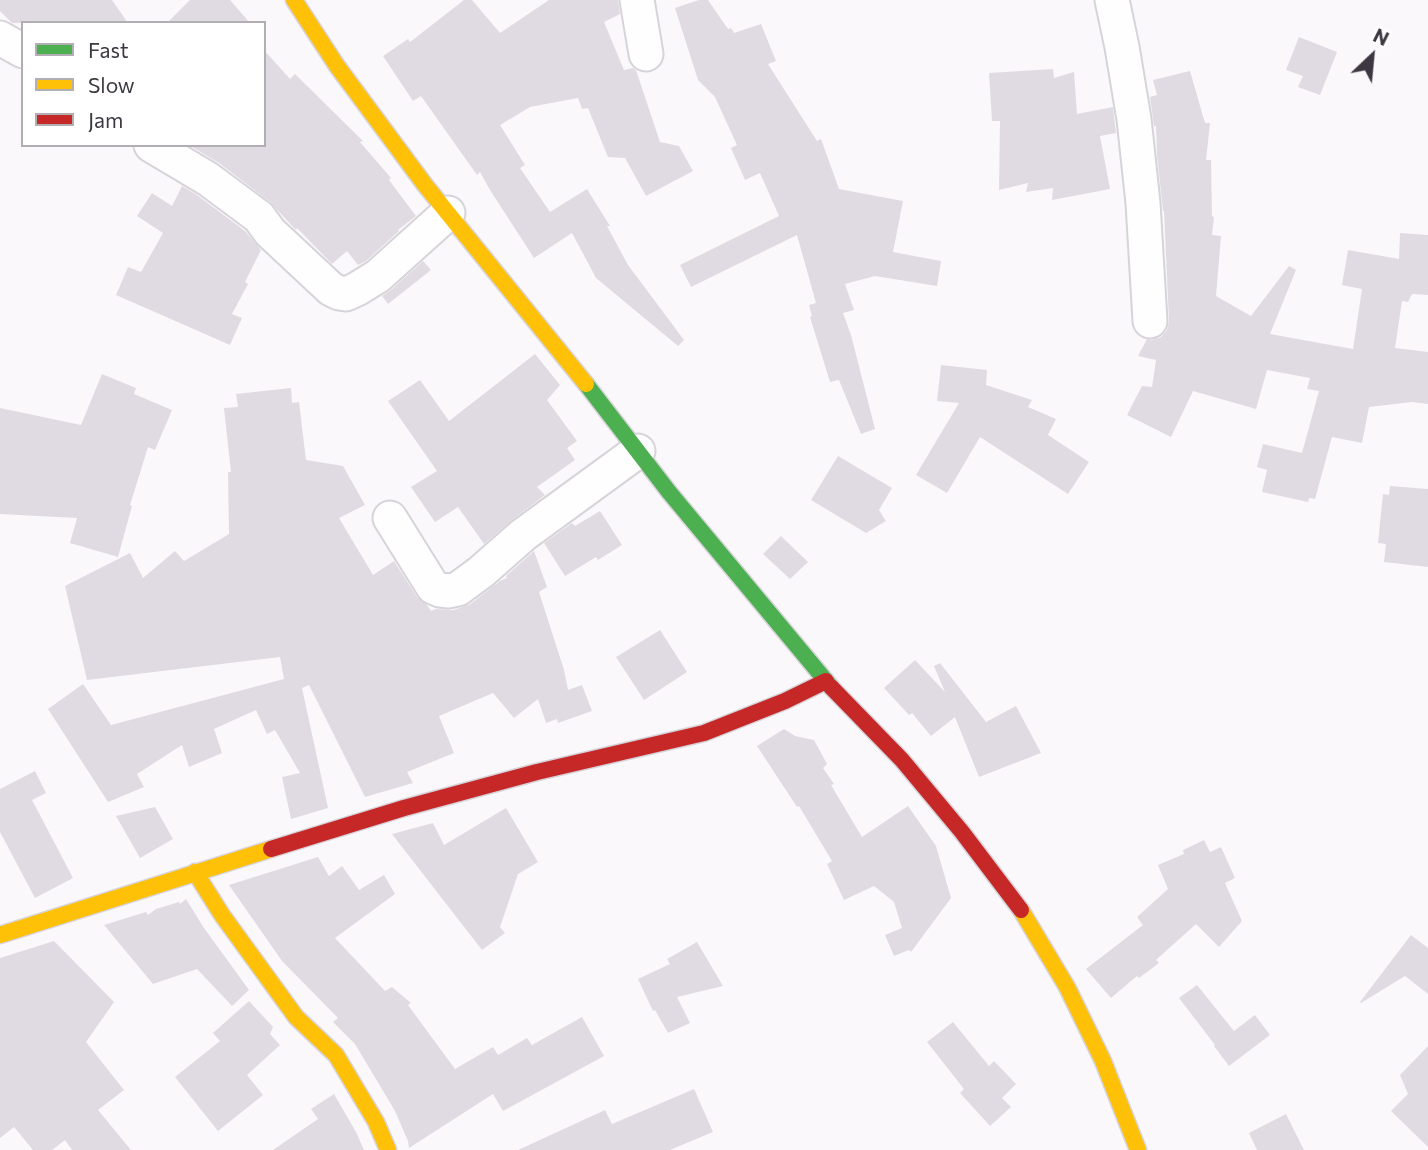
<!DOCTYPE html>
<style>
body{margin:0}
#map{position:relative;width:1428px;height:1150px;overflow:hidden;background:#faf8fb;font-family:Commissioner,sans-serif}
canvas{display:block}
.legend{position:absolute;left:21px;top:21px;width:245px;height:126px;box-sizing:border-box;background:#fff;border:2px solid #b1afb3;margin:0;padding:9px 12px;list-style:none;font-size:21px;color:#3c3740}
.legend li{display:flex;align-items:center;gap:14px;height:35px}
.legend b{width:35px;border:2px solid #b1afb3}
.north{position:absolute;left:1337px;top:21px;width:70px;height:70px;-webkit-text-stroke:5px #fff;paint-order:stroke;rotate:26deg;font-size:19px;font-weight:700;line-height:28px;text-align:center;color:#3c3740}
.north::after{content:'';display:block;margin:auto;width:24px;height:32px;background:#3c3740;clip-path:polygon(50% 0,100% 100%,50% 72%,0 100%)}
</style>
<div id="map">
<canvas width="1428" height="1150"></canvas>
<ul class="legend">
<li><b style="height:9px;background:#4caf50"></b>Fast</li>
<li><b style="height:9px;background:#ffc107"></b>Slow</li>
<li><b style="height:9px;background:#c62828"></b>Jam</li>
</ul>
<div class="north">N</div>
</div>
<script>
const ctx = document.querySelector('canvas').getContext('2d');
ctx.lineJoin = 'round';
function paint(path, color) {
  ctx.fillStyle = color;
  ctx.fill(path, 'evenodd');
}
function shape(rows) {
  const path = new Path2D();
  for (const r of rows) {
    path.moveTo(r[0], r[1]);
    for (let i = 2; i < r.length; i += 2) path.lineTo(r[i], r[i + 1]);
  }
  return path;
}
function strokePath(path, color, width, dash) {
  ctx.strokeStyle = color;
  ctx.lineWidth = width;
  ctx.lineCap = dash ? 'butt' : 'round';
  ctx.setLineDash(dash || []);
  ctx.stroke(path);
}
paint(shape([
 [0,0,112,0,128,23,12,23,0,11],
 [190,0,230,0,250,23,167,23],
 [464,0,472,0,500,33,549,0,618,0,620,14,604,22,624,70,633,68,636,70,660,142,679,146,693,171,646,196,625,158,608,157,588,108,582,109,578,98,530,107,500,125,525,165,520,168,550,212,587,189,610,226,607,226,628,265,684,340,678,346,596,278,572,233,534,258,490,190,480,172,477,175,421,96,413,101,383,56,408,39,410,42],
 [699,0,708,0,728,29,731,28,734,33,761,24,776,61,768,64,817,141,821,139,839,189,903,201,893,252,941,261,937,286,875,276,845,284,854,310,843,313,851,335,875,429,861,434,839,380,830,382,810,317,812,316,809,305,816,303,797,235,691,287,680,265,779,216,760,173,745,180,731,148,737,145,715,97,698,80,675,8],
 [1299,37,1337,52,1320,95,1298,87,1303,76,1286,70],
 [264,50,290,79,295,74,363,141,360,142,391,178,389,180,416,216,398,230,399,231,366,261,358,265,347,251,332,264,297,228,296,230,294,228,270,202,219,163,189,145,264,145],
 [1053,69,1054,78,1074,72,1077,114,1113,107,1116,133,1100,136,1110,189,1052,200,1053,188,1026,192,1028,183,999,190,1000,121,992,121,989,73],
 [1190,71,1205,123,1210,123,1206,160,1211,160,1212,216,1214,217,1212,235,1221,236,1216,296,1251,316,1289,266,1296,270,1270,334,1353,349,1362,289,1342,285,1348,250,1399,259,1400,233,1428,235,1428,295,1412,294,1408,302,1402,301,1395,348,1428,352,1428,404,1412,402,1369,407,1362,443,1332,437,1315,499,1309,498,1308,502,1262,492,1267,470,1257,467,1263,444,1302,453,1319,391,1307,389,1310,378,1267,370,1256,409,1193,391,1171,437,1127,415,1142,386,1152,387,1156,360,1138,356,1147,339,1152,340,1161,337,1167,330,1169,321,1164,211,1163,211,1157,155,1156,126,1154,126,1150,97,1157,95,1153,80],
 [182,186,197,195,245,231,261,250,245,282,248,284,232,314,242,318,230,345,116,295,128,267,141,272,163,233,137,216,152,193,172,206],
 [423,261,431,270,388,304,382,296,391,290],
 [535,354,560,385,547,400,577,441,567,448,575,460,537,487,545,495,512,520,484,544,458,507,435,522,411,487,437,471,388,401,420,380,449,421],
 [941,365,987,370,986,385,1032,400,1028,407,1056,419,1048,435,1089,462,1068,494,980,437,947,493,916,475,959,403,937,401],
 [102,374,136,388,134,394,172,410,155,450,148,447,130,505,132,506,118,557,70,543,77,518,0,514,0,408,81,425],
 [291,388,292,403,299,402,306,460,343,466,365,505,339,518,373,575,394,561,417,597,427,605,431,611,436,609,453,610,469,605,500,581,507,578,506,576,534,551,547,587,539,592,564,670,568,690,582,685,592,711,558,723,557,719,546,723,538,699,514,718,493,693,439,716,454,753,407,772,413,783,365,797,309,685,302,688,328,808,291,819,282,777,300,773,275,730,267,734,256,710,214,729,222,753,189,767,182,745,137,774,144,787,108,802,48,709,83,684,111,725,284,679,280,657,87,680,65,586,130,553,143,578,175,551,184,561,229,534,228,472,231,472,224,408,238,407,236,394],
 [838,456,892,488,879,510,886,521,866,533,811,500],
 [1390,486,1428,489,1428,567,1384,562,1386,544,1378,543,1383,494,1389,495],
 [600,511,622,545,598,560,596,557,565,576,544,543,572,523,575,526],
 [781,536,808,562,790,579,763,554],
 [660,630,687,672,644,700,616,657],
 [915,660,945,692,934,666,940,663,986,722,1016,706,1041,753,979,777,955,717,931,736,912,713,909,715,884,688],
 [784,729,795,736,814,740,827,764,823,768,834,784,831,785,862,837,908,806,936,846,951,898,911,952,909,950,894,956,885,935,902,928,894,902,874,886,844,900,827,864,832,861,799,806,797,807,757,746],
 [35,771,46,793,32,800,73,878,35,898,0,832,0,789],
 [155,807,173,839,140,858,116,816],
 [506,808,538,862,518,874,500,927,505,933,482,950,392,834,433,823,444,845],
 [1204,840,1210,852,1221,847,1235,878,1225,883,1242,921,1219,947,1196,924,1156,960,1159,963,1139,978,1137,976,1111,998,1086,969,1143,925,1137,917,1168,889,1158,865,1184,854,1183,850],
 [318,857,329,876,342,866,359,890,384,875,395,894,335,938,385,991,392,987,411,1003,408,1005,455,1069,493,1047,498,1055,527,1038,532,1045,582,1017,604,1056,503,1111,493,1094,409,1148,408,1141,395,1111,355,1044,333,1022,338,1018,282,961,229,885],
 [186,899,204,928,249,990,232,1006,197,969,153,984,104,925,146,912,148,915,156,909,179,902,180,904],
 [1411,935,1428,948,1428,994,1405,976,1361,1003,1360,1002],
 [54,941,114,1002,86,1042,124,1090,98,1110,131,1150,72,1150,65,1140,52,1150,33,1150,14,1127,0,1138,0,958],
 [697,942,723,986,677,997,690,1023,668,1033,655,1010,653,1011,638,979,670,964,667,959],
 [1197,985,1234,1031,1255,1015,1270,1035,1229,1066,1214,1046,1215,1045,1179,998],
 [249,1001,273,1027,270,1034,280,1045,247,1075,263,1095,218,1131,175,1077,220,1041,213,1033],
 [953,1022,989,1066,994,1061,1016,1084,1002,1098,1011,1107,990,1126,960,1093,964,1089,927,1042],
 [1428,1046,1428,1147,1391,1111,1408,1094,1400,1075],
 [694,1089,713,1132,670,1150,518,1150,605,1110,612,1124],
 [334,1094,356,1132,364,1150,273,1150,318,1119,311,1109],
 [1286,1114,1304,1150,1257,1150,1249,1133]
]), '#e0dbe3');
const street = shape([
 [637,0,646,54],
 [1112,0,1122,47,1134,119,1143,203,1150,321],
 [0,38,23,51],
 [151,145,208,179,259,217,270,232,331,289,339,293,346,294,357,289,378,276,448,213],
 [390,518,433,587,440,590,449,591,458,589,481,572,523,535,638,451]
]);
const fast = shape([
 [586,384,669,492,831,687]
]);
const slow = shape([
 [294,0,337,66,425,185,586,384],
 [195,872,222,915,296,1017,336,1055,376,1122,388,1150],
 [1021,910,1067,987,1103,1061,1138,1150],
 [0,935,271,849]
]);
const jam = shape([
 [831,687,902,760,962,832,1021,910],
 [271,849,404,808,537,772,704,733,785,701,826,681]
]);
strokePath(street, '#d7d3da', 37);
strokePath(fast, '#d7d3da', 19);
strokePath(slow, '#d7d3da', 19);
strokePath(jam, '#d7d3da', 19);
strokePath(street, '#fefefe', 33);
strokePath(fast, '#4caf50', 16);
strokePath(slow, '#ffc107', 16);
strokePath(jam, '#c62828', 16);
</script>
